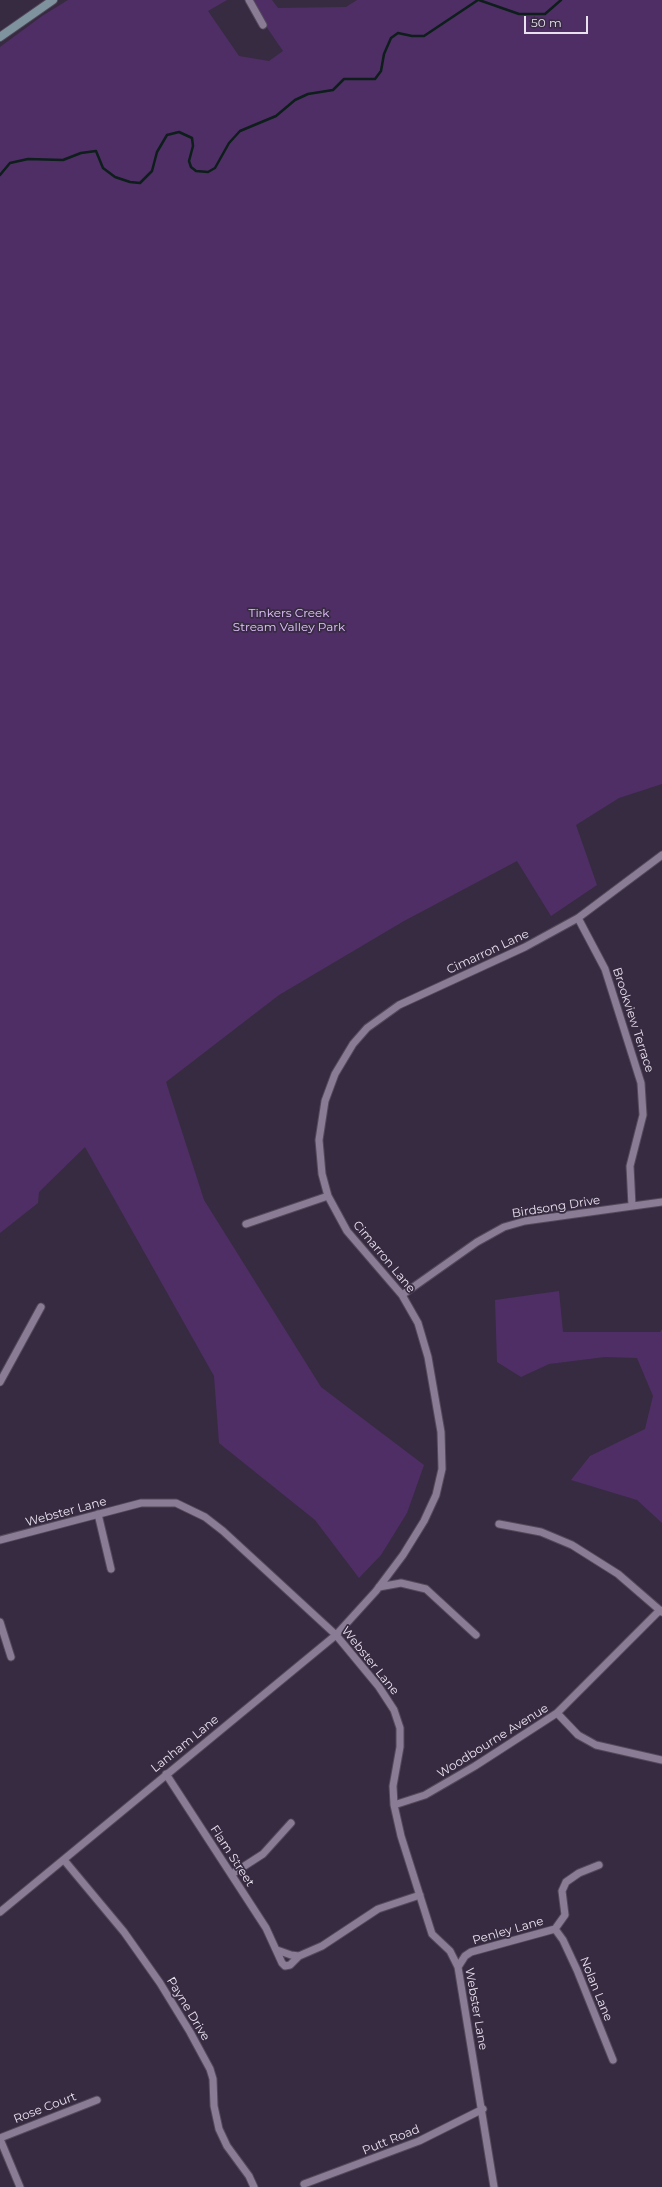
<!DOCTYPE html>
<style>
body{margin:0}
#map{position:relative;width:662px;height:2187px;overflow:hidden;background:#372b41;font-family:Montserrat,sans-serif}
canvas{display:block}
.scale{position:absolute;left:524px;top:16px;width:64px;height:18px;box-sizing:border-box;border:2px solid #e8e1ee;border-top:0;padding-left:5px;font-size:12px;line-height:14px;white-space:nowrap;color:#e8e1ee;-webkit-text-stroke:3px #372b41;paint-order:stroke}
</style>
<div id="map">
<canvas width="662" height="2187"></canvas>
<div class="scale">50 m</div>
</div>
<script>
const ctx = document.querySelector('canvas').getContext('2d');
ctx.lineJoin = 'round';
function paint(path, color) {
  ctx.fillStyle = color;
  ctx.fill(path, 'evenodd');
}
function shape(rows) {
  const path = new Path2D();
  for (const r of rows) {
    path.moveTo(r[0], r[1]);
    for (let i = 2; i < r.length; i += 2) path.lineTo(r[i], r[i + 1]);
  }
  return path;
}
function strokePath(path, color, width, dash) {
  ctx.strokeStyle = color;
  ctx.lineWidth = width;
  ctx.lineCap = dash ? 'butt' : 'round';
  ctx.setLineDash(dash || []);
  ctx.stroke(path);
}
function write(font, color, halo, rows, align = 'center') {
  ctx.font = font + ' Montserrat,sans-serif';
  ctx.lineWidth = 3.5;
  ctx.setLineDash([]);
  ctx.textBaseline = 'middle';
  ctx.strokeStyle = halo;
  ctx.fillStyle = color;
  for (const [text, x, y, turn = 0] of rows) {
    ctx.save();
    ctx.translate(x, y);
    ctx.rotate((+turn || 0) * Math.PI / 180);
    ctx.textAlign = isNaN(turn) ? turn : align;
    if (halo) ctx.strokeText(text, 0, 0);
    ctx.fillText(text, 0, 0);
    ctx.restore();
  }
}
paint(shape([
 [68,0,227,0,208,11,239,56,269,61,283,51,248,0,272,0,278,8,346,7,357,0,662,0,662,784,619,798,576,825,597,885,551,916,517,861,404,921,279,995,166,1082,204,1200,321,1387,424,1465,407,1513,381,1555,359,1578,315,1520,219,1443,214,1376,85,1147,39,1192,38,1203,0,1233,0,47,42,16],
 [559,1291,563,1332,660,1332,662,1329,662,1523,637,1500,571,1480,590,1456,645,1429,653,1396,637,1358,605,1357,549,1364,521,1377,497,1362,495,1300]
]), '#4f2e66');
strokePath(shape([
 [479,0,519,14,545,14,561,0],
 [0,175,10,163,28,159,63,160,81,153,96,151,103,168,115,177,130,182,140,183,152,171,157,152,167,135,179,132,192,138,193,146,189,161,191,167,196,171,208,172,215,168,229,143,240,131,276,116,295,100,308,94,333,90,344,79,375,79,381,71,384,54,391,38,398,33,412,36,424,36,478,0]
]), '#0d1e1b', 2.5);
const minor = shape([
 [249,0,263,25],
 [578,918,605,969,641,1083,643,1115,630,1166,632,1206],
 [246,1224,328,1196],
 [402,1295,477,1242,504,1227,525,1221,662,1202],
 [0,1382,41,1307],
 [98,1514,111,1569],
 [499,1524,541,1532,572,1545,618,1574,662,1612],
 [0,1540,141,1503,176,1503,205,1517,223,1531,336,1635,379,1687,394,1710,400,1728,400,1747,393,1786,394,1805,401,1836,432,1934,450,1951,458,1967,494,2187],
 [379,1587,401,1583,426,1589,476,1635],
 [0,1622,11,1657],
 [557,1713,578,1735,596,1745,662,1760],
 [166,1774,266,1928,282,1963,285,1966,290,1965,299,1956],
 [394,1805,425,1795,475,1766,557,1713,660,1610],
 [64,1860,124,1932,160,1983,190,2032,210,2069,213,2079,214,2106,219,2129,227,2146,249,2176,254,2187],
 [232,1874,263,1854,291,1823],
 [0,1912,336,1635,376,1591,403,1555,424,1521,436,1495,442,1469,441,1432,428,1357,418,1323,402,1295,347,1231,328,1196,322,1174,319,1140,325,1101,335,1074,353,1044,367,1028,399,1005,525,947,578,918,662,855],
 [555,1929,563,1940,577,1970,613,2060],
 [277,1950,291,1955,299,1956,322,1946,378,1909,420,1895],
 [458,1967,465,1956,471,1952,555,1929,565,1915,562,1891,566,1882,579,1873,599,1865],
 [0,2138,97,2100],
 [0,2139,20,2187],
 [304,2184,419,2141,483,2109]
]);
const secondary = shape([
 [0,37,53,0]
]);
strokePath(minor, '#53495b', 9);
strokePath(secondary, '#53495b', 10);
strokePath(minor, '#897c94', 7);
strokePath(secondary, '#7f939f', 8);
write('12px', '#e3c3ff', '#372b41', [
 ["Tinkers Creek",289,613],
 ["Stream Valley Park",289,627]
]);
write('12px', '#e8e1ee', '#372b41', [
 ["Cimarron Lane",488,952,-25],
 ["Brookview Terrace",633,1020,72],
 ["Birdsong Drive",556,1207,-9],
 ["Cimarron Lane",384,1257,50],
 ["Webster Lane",66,1512,-15],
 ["Webster Lane",370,1661,51],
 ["Woodbourne Avenue",493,1741,-32],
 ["Lanham Lane",185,1744,-39],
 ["Flam Street",232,1856,57],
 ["Penley Lane",508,1931,-16],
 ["Nolan Lane",596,1989,68],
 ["Payne Drive",188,2009,59],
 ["Webster Lane",476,2009,80],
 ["Rose Court",45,2108,-21],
 ["Putt Road",391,2140,-22]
]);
</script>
